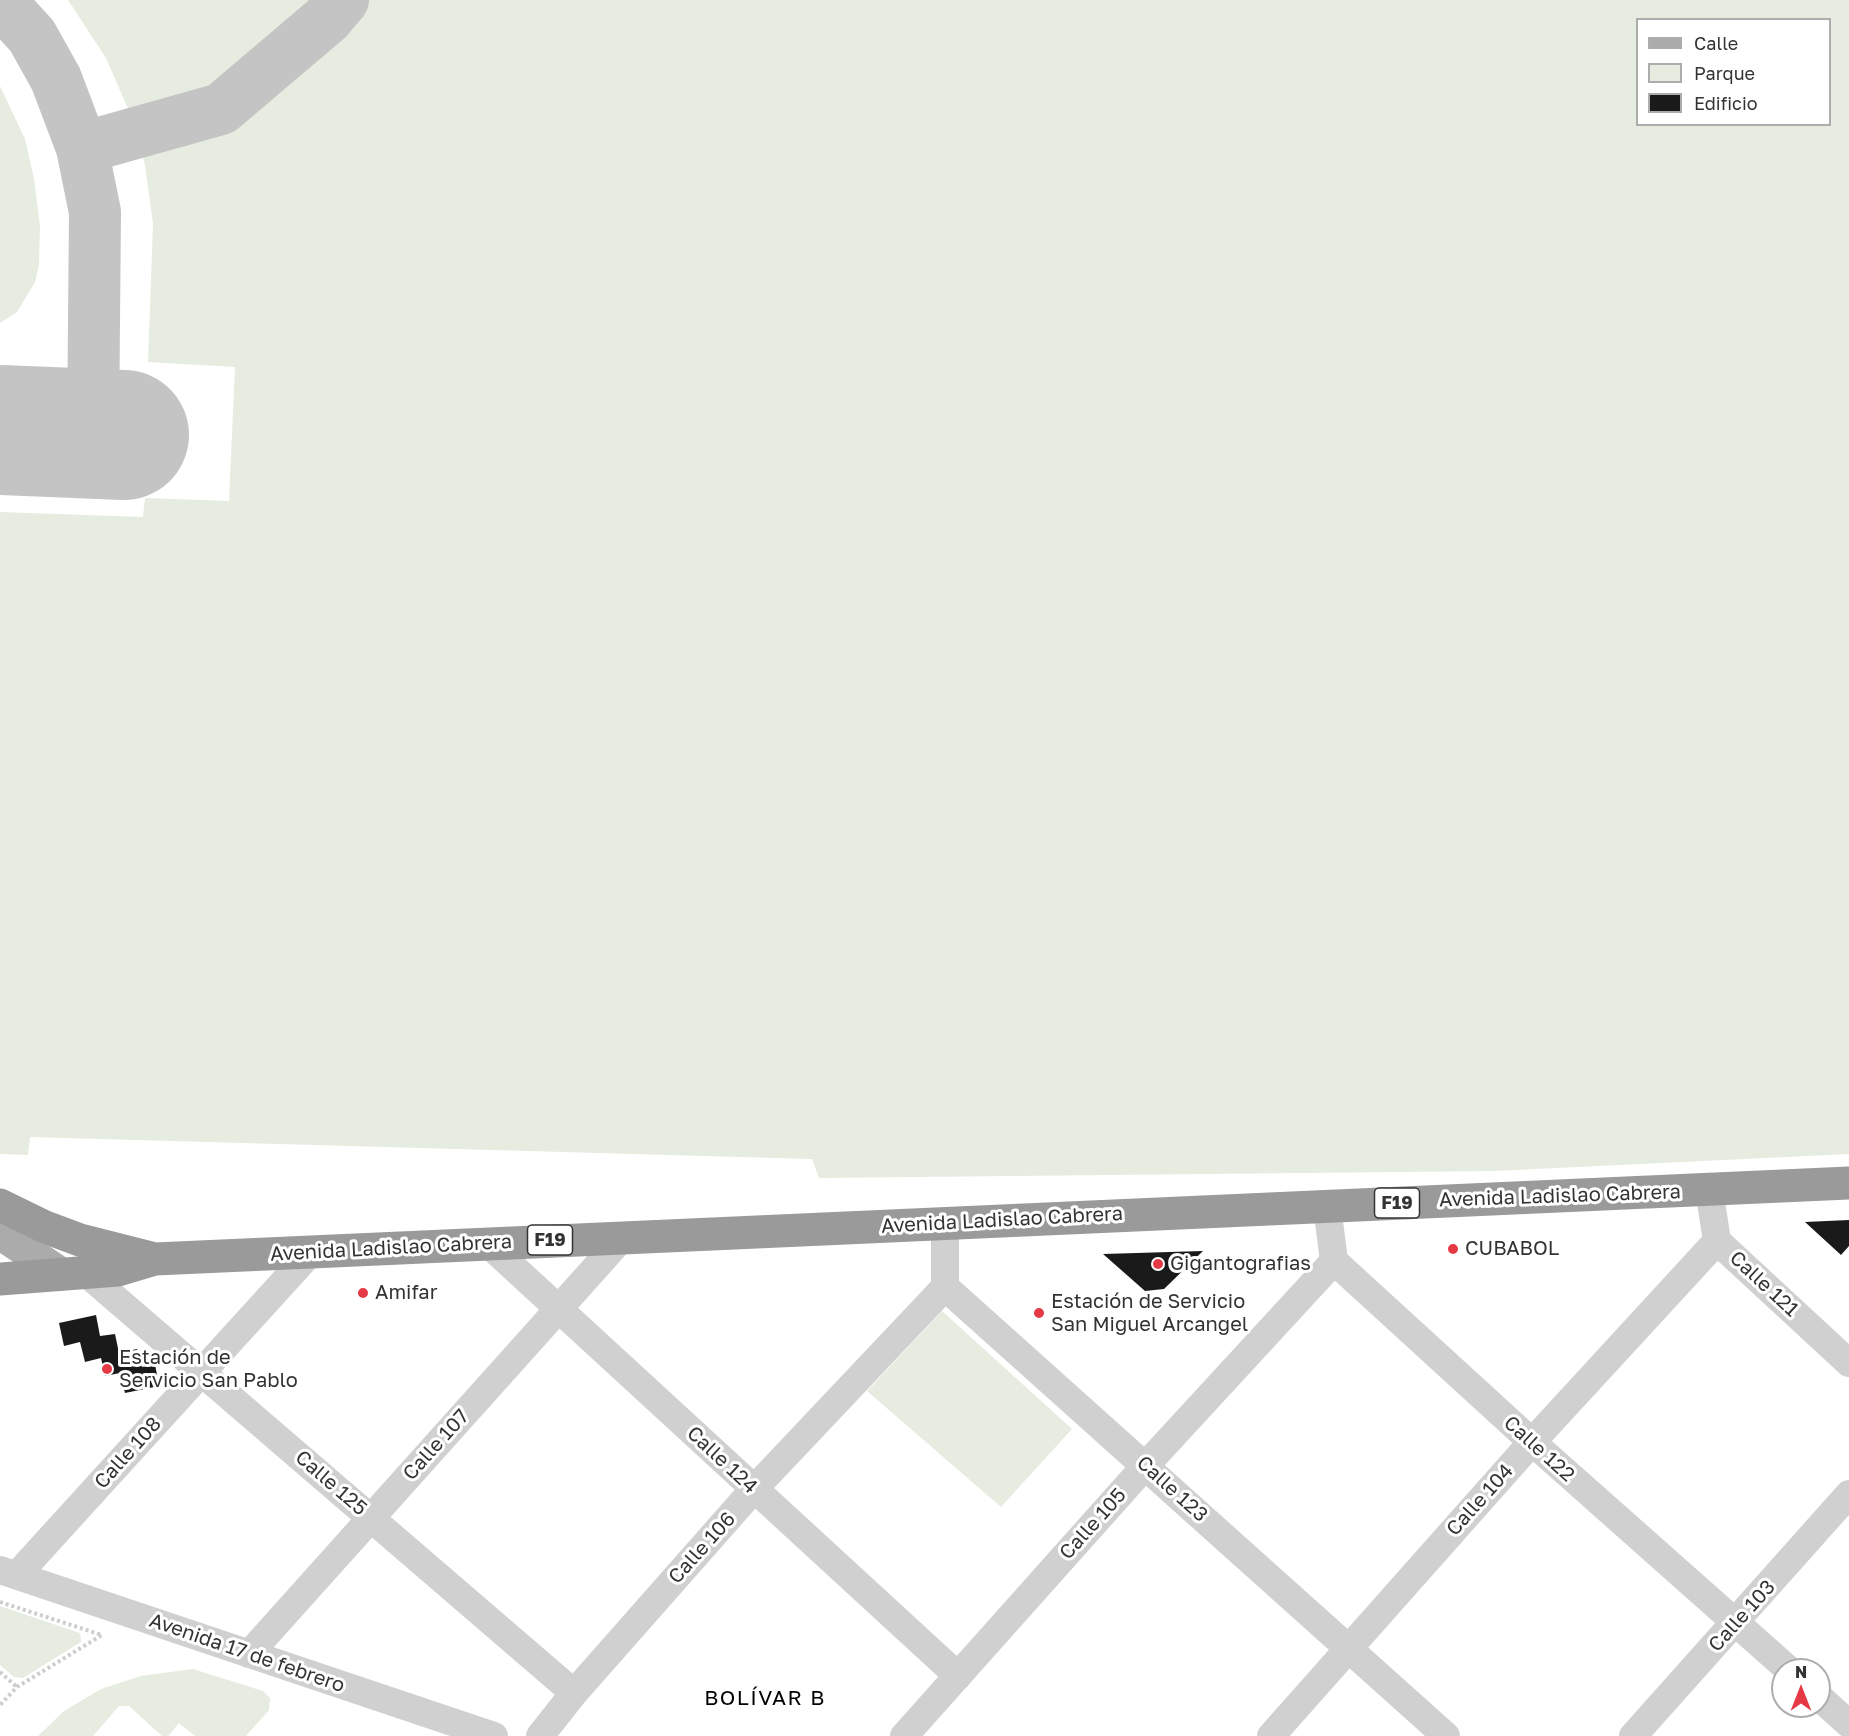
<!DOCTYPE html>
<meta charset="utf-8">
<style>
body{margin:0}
#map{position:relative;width:1849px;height:1736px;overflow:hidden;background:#fff;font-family:"Golos Text",sans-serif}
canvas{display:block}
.legend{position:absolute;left:1636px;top:18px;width:195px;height:108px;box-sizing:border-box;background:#fff;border:2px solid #adadad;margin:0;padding:8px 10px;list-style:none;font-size:18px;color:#333}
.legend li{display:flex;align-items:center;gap:12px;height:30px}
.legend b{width:30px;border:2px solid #adadad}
.north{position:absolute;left:1771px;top:1658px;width:60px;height:60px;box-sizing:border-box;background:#fff;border:2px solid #adadad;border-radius:50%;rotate:0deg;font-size:16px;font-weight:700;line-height:24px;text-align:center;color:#333}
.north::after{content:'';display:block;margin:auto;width:21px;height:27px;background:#e63946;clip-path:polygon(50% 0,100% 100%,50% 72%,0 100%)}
</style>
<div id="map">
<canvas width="1849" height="1736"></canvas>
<ul class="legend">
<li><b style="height:8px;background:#ababab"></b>Calle</li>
<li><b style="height:16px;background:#e6ecdf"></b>Parque</li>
<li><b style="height:16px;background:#1a1a1a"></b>Edificio</li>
</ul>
<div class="north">N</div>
</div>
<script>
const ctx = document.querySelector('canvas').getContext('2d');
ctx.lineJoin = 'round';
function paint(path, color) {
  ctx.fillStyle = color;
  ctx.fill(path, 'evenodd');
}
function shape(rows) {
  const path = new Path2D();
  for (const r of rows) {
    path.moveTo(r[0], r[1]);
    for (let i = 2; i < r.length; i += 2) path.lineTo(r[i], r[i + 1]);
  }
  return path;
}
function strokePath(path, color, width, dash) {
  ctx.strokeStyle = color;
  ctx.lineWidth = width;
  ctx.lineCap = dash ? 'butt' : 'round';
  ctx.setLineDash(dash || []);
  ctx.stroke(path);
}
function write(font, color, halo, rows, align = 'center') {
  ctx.font = font + ' "Golos Text",sans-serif';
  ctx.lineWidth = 6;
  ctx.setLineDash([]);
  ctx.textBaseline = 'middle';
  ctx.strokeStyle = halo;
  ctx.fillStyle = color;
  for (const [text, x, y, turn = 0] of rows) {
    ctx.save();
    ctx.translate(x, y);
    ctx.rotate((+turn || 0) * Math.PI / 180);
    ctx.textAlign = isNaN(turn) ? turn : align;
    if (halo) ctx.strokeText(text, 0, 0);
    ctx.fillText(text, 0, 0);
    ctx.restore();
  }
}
paint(shape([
 [68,0,1849,0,1849,1154,1494,1171,819,1178,812,1159,30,1137,28,1155,0,1154,0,512,143,517,145,498,229,501,235,367,148,362,153,224,145,165,129,111,106,58],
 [1638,20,1830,20,1830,124,1638,124],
 [0,86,25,139,34,179,40,226,39,265,35,282,17,312,0,323],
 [942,1311,1072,1429,1001,1507,867,1391],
 [0,1606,80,1633,81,1642,23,1678,14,1677,0,1665],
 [193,1669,263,1691,270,1698,269,1710,246,1736,195,1736,179,1723,168,1736,162,1736,129,1706,119,1706,93,1736,38,1736,64,1711,101,1689,141,1676]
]), '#e6ecdf');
strokePath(shape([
 [0,1,32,36,56,79,82,148,95,212,93,433],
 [82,148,221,109,327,19,343,0]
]), '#c4c4c4', 52);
strokePath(shape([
 [0,430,124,435]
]), '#c4c4c4', 130);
paint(shape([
 [1849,1220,1849,1246,1841,1255,1805,1222],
 [1203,1251,1164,1289,1145,1291,1103,1254],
 [96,1315,100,1336,115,1334,119,1353,137,1349,142,1367,155,1364,159,1386,125,1393,120,1373,105,1376,101,1358,85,1362,80,1342,64,1346,59,1323]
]), '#1a1a1a');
strokePath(shape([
 [0,1602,102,1635,17,1687,0,1705],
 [0,1672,17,1687]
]), '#cdcdcd', 4, [3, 3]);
strokePath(shape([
 [1709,1189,1717,1241,1849,1363],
 [1327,1206,1334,1261,1532,1442,1789,1670],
 [945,1223,945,1287,1446,1736],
 [487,1243,958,1676],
 [87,1274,574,1693],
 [0,1570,494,1736],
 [17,1575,312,1251],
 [249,1654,623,1237],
 [1819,1697,1849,1724],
 [540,1736,574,1693,754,1489,945,1287],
 [904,1736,1146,1465,1334,1261],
 [1271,1736,1532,1442,1717,1241],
 [1633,1736,1849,1494]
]), '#d0d0d0', 28);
strokePath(shape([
 [0,1233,61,1274]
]), '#ababab', 33);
strokePath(shape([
 [0,1205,45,1227,80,1240,151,1258],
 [0,1279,118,1270,155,1259,1849,1183]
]), '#9a9a9a', 33);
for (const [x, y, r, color] of [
 [1453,1249,6,"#e63946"],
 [1158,1264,6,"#e63946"],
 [363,1293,6,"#e63946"],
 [1039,1313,6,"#e63946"],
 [107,1369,6,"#e63946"]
]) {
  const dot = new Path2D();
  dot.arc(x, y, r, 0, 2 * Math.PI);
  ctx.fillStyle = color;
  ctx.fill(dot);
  strokePath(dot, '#fff', 2);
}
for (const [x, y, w] of [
 [1397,1203,45],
 [550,1240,45]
]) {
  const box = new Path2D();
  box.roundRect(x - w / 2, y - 15, w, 30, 4.5);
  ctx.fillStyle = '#fff';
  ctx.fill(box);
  strokePath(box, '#333', 1.5);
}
write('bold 18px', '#333', null, [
 ["F19",1397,1203],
 ["F19",550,1240]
]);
write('20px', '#333', '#fff', [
 ["Avenida Ladislao Cabrera",1560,1196,-2],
 ["Avenida Ladislao Cabrera",1002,1220,-3],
 ["Avenida Ladislao Cabrera",391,1248,-3],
 ["Calle 121",1764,1284,43],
 ["Calle 107",436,1445,-48],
 ["Calle 122",1539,1449,42],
 ["Calle 108",128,1453,-48],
 ["Calle 124",722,1460,43],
 ["Calle 125",331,1483,41],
 ["Calle 123",1172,1489,42],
 ["Calle 104",1480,1500,-48],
 ["Calle 105",1093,1524,-48],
 ["Calle 106",702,1548,-48],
 ["Calle 103",1742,1616,-48],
 ["Avenida 17 de febrero",247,1653,19]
]);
write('20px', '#333', '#fff', [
 ["CUBABOL",1465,1249],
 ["Gigantografias",1170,1264],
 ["Amifar",375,1293],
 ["Estación de Servicio",1051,1302],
 ["San Miguel Arcangel",1051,1325],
 ["Estación de",119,1358],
 ["Servicio San Pablo",119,1381]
], 'left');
ctx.letterSpacing = '1.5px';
write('21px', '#000', '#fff', [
 ["BOLÍVAR B",765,1698]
]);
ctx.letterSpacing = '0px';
</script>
